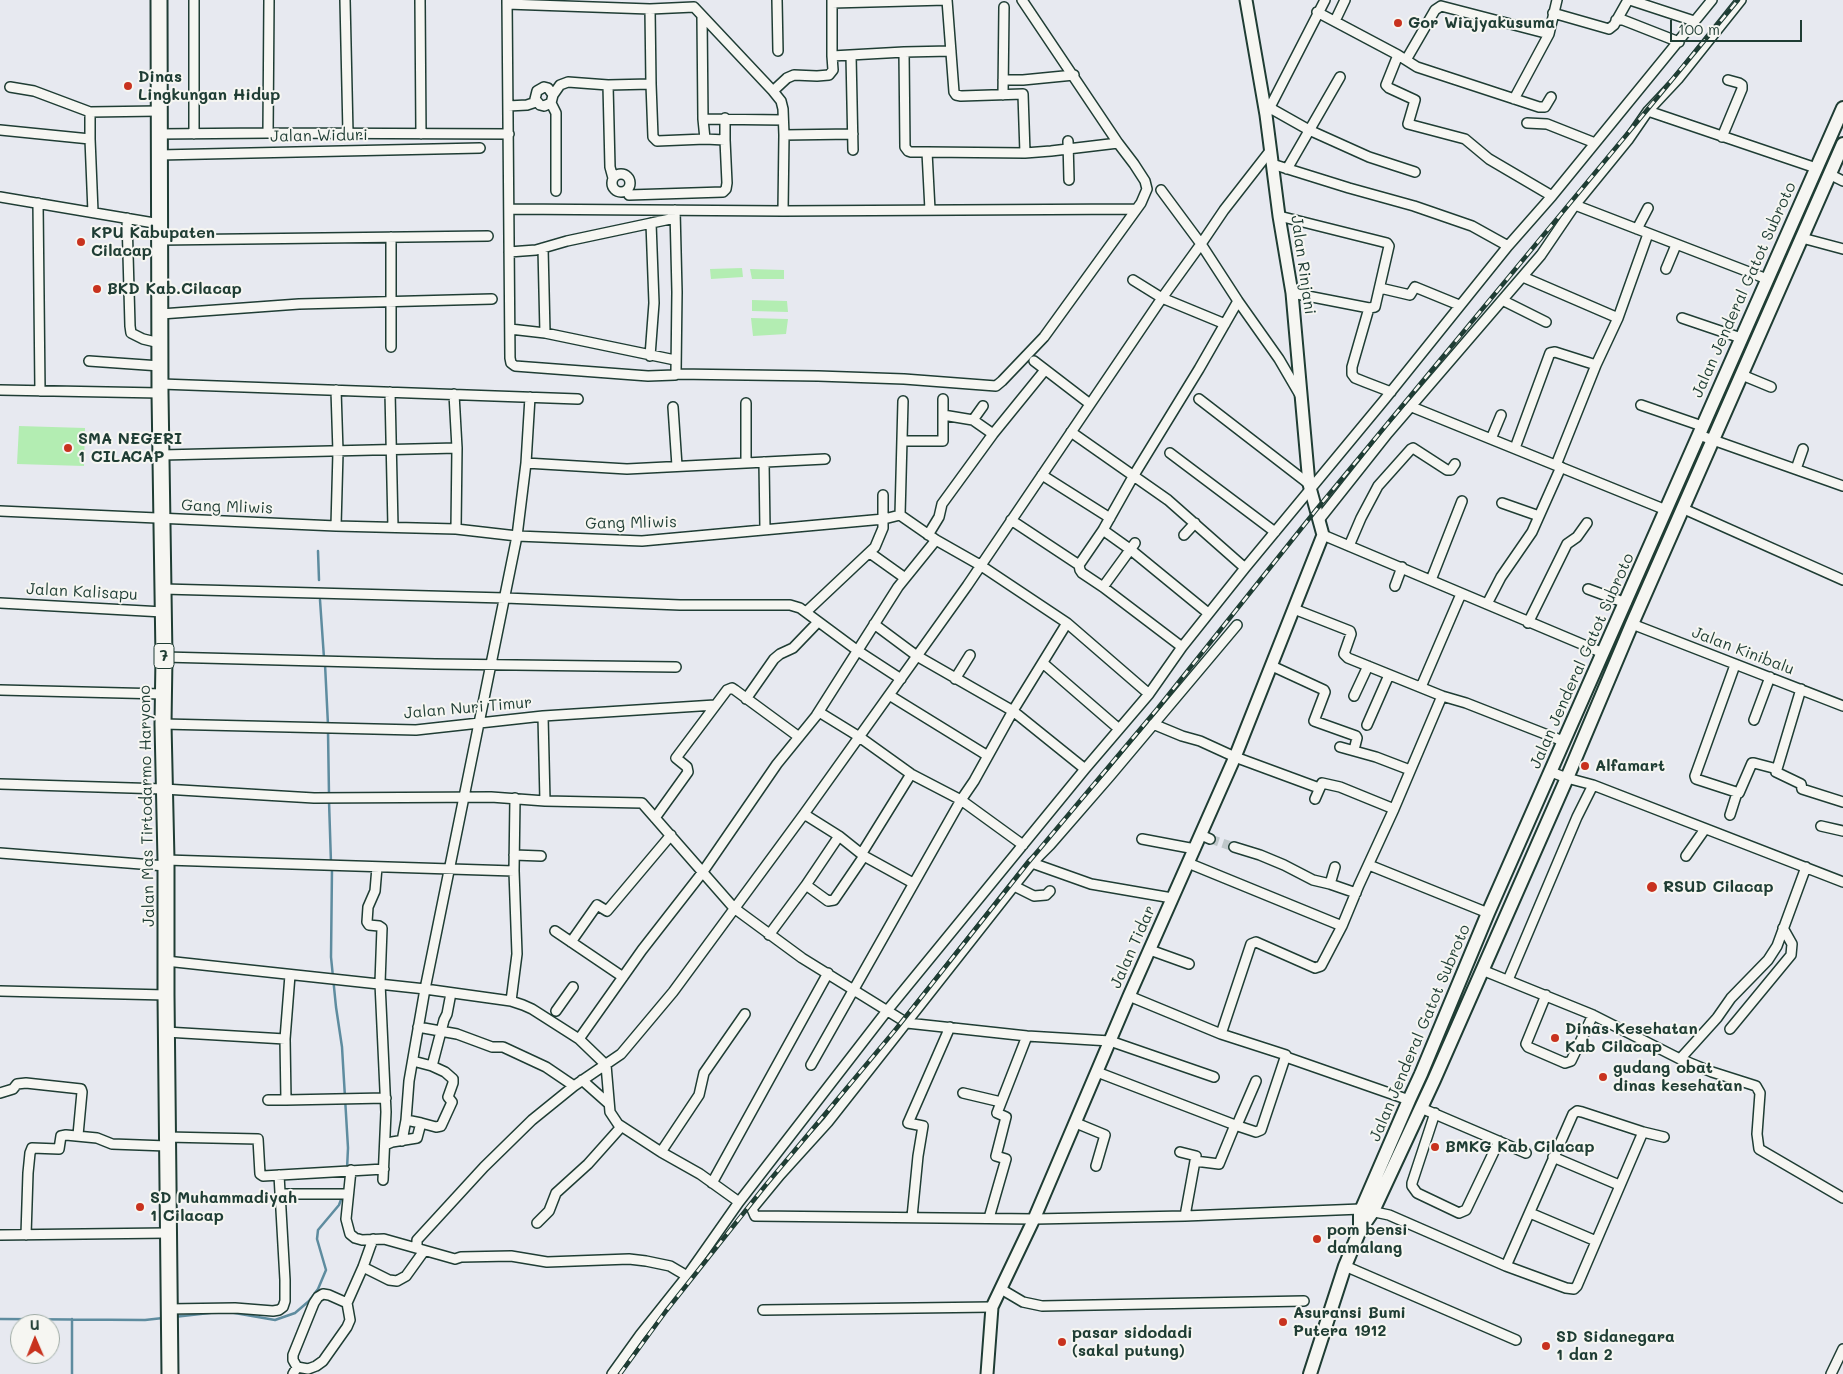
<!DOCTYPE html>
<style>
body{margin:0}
#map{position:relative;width:1843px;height:1374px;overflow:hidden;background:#e7e9f0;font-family:Mali,sans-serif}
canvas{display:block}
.north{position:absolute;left:10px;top:1314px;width:50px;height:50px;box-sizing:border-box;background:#f6f6f2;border:1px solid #a0aca6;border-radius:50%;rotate:359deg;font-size:14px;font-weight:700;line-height:20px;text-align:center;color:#1f3d34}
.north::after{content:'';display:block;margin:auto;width:18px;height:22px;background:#c8321e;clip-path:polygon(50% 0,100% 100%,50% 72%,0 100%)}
.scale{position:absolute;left:1670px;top:20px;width:132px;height:22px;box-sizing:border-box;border:2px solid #1f3d34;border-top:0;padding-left:6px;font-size:15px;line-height:18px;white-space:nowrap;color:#1f3d34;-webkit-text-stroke:4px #f6f6f2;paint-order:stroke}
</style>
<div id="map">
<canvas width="1843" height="1374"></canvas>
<div class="north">U</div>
<div class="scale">100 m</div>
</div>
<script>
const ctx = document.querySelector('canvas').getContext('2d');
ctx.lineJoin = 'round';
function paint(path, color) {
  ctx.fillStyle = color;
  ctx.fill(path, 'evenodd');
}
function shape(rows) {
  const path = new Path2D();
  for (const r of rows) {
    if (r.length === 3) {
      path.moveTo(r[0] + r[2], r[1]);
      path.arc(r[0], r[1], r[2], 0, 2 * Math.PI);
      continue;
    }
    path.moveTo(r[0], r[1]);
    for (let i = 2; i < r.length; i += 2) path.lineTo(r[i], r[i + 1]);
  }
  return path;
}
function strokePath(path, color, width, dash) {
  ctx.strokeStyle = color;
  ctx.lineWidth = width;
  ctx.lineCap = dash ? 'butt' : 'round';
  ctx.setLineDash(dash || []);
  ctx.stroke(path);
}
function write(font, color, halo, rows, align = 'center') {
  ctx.font = font + ' Mali,sans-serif';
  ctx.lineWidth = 4;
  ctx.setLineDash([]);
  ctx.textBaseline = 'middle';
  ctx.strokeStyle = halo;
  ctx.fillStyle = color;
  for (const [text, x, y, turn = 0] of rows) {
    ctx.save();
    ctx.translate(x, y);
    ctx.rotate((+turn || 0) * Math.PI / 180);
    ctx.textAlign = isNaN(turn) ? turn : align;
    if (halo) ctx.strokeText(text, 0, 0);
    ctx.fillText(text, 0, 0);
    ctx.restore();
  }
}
paint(shape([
 [742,268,743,277,711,279,710,269],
 [750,269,784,270,784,279,752,279],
 [752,300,787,301,788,312,752,311],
 [751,318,788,319,786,334,753,336],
 [19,426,85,428,84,466,17,464]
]), '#b3edb2');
strokePath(shape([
 [318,551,319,580],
 [320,600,324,658],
 [325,664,328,725],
 [328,731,329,795],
 [329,801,331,863],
 [332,868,331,957,336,1007,342,1047,348,1148,347,1169],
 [229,1312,275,1320,295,1313,309,1301,318,1289,326,1270,317,1239,318,1230,339,1205,342,1197],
 [174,1317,218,1312],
 [0,1319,145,1320,163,1318],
 [72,1374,72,1319]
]), '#5e8c9f', 2.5);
strokePath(shape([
 [1210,839,1234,847]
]), '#bfc7ca', 9, [9, 4.5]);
const minor = shape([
 [194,0,194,134],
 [345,0,348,133],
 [420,0,421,134],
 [507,0,510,358,511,363,515,366,648,376,675,375,676,372,677,292,675,210],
 [777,0,778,51],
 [832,0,832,56],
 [947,0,954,92,956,95,961,96,1023,94,1025,153],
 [1630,0,1694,21],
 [832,3,946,0],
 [507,4,650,9,694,7,773,91,781,101,783,109,784,135,783,211],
 [650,9,651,84],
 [1317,12,1398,55,1417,67,1539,107,1545,107,1551,97],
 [1553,13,1609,29,1614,25,1628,0],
 [702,16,703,119],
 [1616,20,1623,20,1679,42],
 [1335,21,1345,0],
 [904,52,951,51],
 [851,55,853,150],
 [1398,55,1386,85,1389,88,1415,100,1408,124,1465,139,1489,159,1552,196],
 [1406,60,1435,10,1441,6,1549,34],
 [1003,80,1023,80,1074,75],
 [608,85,610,167,613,178],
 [10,87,34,91,90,112,159,111],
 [773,91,787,78,794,75,817,76,829,75,833,70,832,56,904,52,905,147,908,151,911,152,927,152],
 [553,95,560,85,568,82,608,85,651,84,653,137,657,141,705,139,703,119,783,120],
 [1003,95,1004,7],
 [1514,99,1549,34,1557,0],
 [551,103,544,106,540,105,535,99,537,91,544,87,548,88,553,95,551,103,556,113,556,191],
 [508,106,527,105,536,102],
 [1270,108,1309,130,1369,157,1415,172],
 [1648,111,1816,168],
 [90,112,90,139],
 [1267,113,1325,0],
 [1527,123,1547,124,1595,143],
 [0,130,90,139,93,212],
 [268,133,269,0],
 [159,134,268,133,509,134],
 [784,135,853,134],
 [1722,137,1742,89,1742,85,1739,83,1728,80],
 [705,139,725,140,725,118],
 [1068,141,1069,180],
 [159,155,480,148],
 [1272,164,1349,188,1414,206,1472,226,1508,246],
 [1287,169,1340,77],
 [621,183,9],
 [1829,174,1843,181],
 [1161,190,1201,244,1224,210,1270,151],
 [629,195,723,192,726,189,727,183,725,140],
 [0,197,160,224],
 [38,203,40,391],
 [1575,205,1767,279],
 [509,209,783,211,1136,209],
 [930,210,927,152,1025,153,1051,151,1118,143],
 [1279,216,1387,243,1389,246,1375,307,1369,308,1292,293],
 [127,218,130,326,131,333,143,339,160,343],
 [1637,229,1648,208],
 [1802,238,1843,249],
 [160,240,488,236],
 [543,248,545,333,675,360],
 [509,252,536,250,567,241,675,218],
 [1666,269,1676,245],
 [1523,277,1618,318],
 [1133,280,1162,298,1225,324],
 [1380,288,1410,295,1415,287,1459,305],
 [1504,301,1546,322],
 [1369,308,1352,367,1352,374,1355,378,1365,382,1391,392],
 [161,314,299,304,492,299],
 [1682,318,1741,338],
 [510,329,545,333],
 [391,347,391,237],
 [650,356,654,303,651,223],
 [89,361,160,366],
 [1034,361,1090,404],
 [676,374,818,376,904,379,996,386,1002,381,1044,337,1141,203,1147,189,1145,181,1134,164,1118,143,1022,0],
 [1742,375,1771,387],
 [161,384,578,399],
 [0,390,160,393],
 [336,390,338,452,336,526],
 [390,392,393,527],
 [454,394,457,448,456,529],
 [1199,399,1309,484],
 [746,403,746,462],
 [1641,405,1702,426],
 [673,407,677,466],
 [1412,407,1666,510],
 [943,415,973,420,983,406],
 [973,420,993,434],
 [1071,432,1168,500,1245,568],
 [1699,435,1843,486],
 [1491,439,1501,415],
 [902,441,943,441,943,399],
 [1515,448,1550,353,1555,352,1596,365],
 [1170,453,1275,532],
 [162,455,457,448],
 [764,462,765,529],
 [526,463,627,469,825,459],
 [1556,465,1596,365,1618,318,1648,234],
 [1796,469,1803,449],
 [1042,475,1110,518],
 [1502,503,1539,516],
 [1684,509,1843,580],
 [0,511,336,526,456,529,517,536,642,541,884,519,900,515,936,540,980,565,1067,623,1149,694],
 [900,515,903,401],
 [1011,520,1079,565,1080,570,1082,573,1103,587,1182,647],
 [1319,520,1388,433,1541,255,1575,205,1628,140,1648,111,1678,79,1741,0],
 [1103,530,1131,550,1208,613],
 [928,535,939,517,942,504,993,434,1045,370],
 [1184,535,1195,523],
 [1323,535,1603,653],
 [1349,546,1361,518,1378,486,1411,449,1413,448,1447,470,1451,470,1455,464],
 [870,553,905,578],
 [1079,565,1103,530,1134,475,1199,369,1238,301],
 [1431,580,1462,501],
 [1395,586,1402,567],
 [1103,587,1135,543],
 [163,589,505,598,680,605,790,605,800,608,858,651,901,679],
 [1588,589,1626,603],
 [0,603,163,612],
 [1487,604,1501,577,1532,532,1561,467],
 [1294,609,1350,631,1351,634,1344,654,1348,658,1442,696,1466,703,1563,741],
 [806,612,875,547,883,528,883,495],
 [1528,623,1567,544,1577,537,1587,523],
 [874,624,917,656,1013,711,1085,769],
 [1632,624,1843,706],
 [1237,625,1110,776,1050,845,1032,863,828,1122,780,1175,752,1209,755,1216,1034,1219,1185,1216,1361,1209,1389,1215,1506,1266,1573,1114,1577,1111,1582,1112,1643,1132,1664,1137],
 [164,657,435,664,676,667],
 [1044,664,1119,729],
 [1735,665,1695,776,1696,779,1739,793,1752,763,1754,763,1777,769,1776,772,1801,784,1802,789,1843,802],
 [1272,666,1324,690,1325,692,1314,721,1356,736,1357,738,1354,750],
 [955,679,970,655],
 [1421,687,1461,594],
 [0,690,163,694],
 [889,695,988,756],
 [1354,696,1368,666],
 [746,699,774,659,780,654,793,648,818,622],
 [819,712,858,736,911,774,961,800,1023,845],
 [543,716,545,801],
 [1754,720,1770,677],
 [163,724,416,730,543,716,715,705],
 [1153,724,1182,736,1200,741,1235,757,1319,788],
 [1367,725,1389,675],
 [1340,747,1376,757,1410,770],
 [1777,769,1801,689],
 [1551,772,1567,778,1593,785,1843,882],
 [0,784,164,789,314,798,491,797,545,801,642,803,734,908,802,958,907,1023,1027,1036,1110,1041,1214,1077],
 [1315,799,1322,783,1340,787,1394,809],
 [804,814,839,836,864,856,913,883],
 [1730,815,1737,793],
 [655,818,688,772,687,767,676,758,727,690,732,688,735,690,799,737],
 [1821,826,1843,831],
 [1201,835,1210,839],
 [1142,839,1195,849],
 [1234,847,1260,855,1284,865,1313,880,1330,884],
 [0,853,166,866],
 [862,853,911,774],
 [514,855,541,856],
 [1686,856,1705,829],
 [166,860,514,871,515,798],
 [1032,863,1091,884,1172,898],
 [1188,863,1342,926],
 [1369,865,1488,913],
 [377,867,375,891,368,907,367,922,369,925,379,926,382,928,380,983,386,1112,383,1180],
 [1335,867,1330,884,1356,893],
 [806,885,828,901,834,900,864,856],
 [1014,886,1034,896,1046,895,1050,891],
 [555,931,623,977],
 [769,935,806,885,839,836],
 [571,942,597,905,607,911,671,835],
 [1150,950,1189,964],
 [166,961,425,989,517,536,526,463,530,397],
 [1482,970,1593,1015,1680,1059,1712,1072,1756,1086,1760,1093,1757,1134,1759,1149,1843,1198],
 [290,975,285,1039,286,1100,386,1098],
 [1508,980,1577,817,1593,785],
 [0,991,166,995],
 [1546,995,1526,1044,1528,1047,1565,1063,1571,1061,1593,1015],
 [1129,996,1221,1034,1286,1055,1261,1130,1256,1132,1235,1125],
 [511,1001,517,954,514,871],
 [556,1011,573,987],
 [418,1027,457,1034,492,1047,503,1047,546,1067,574,1086],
 [1730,1029,1791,955,1792,944,1783,928],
 [166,1032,285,1039],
 [1221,1034,1251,944,1256,942,1315,968,1321,966,1342,926,1359,885,1394,809,1442,696],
 [579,1039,606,1065,610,1112,618,1124,661,1152,700,1174,739,1202],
 [1286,1057,1409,1100],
 [1680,1059,1717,1018,1731,998,1768,960,1777,946,1806,867],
 [413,1061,432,1066],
 [811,1065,961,800,974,781,1014,709,1067,623],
 [1097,1072,1235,1125,1219,1164,1195,1161,1185,1216],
 [582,1080,609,1104],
 [0,1093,13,1089,17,1084,26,1083,81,1089,82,1092,78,1135],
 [963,1093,1001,1102],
 [268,1100,286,1100],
 [1421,1108,1526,1153],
 [1435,1113,1412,1183,1412,1186,1417,1193,1459,1213,1466,1210,1499,1141],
 [421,1123,436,1127,441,1126,452,1102,448,1097,453,1083,453,1079,445,1072,432,1066,444,1020,447,1014,451,993],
 [1076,1123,1105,1135,1096,1166],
 [1237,1125,1256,1081],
 [167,1137,258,1139,260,1174,263,1176,384,1169],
 [402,1141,406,1120],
 [385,1145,392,1142,417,1138,421,1123,406,1120,409,1081,425,989,511,1001,523,1005,532,1009,579,1039,642,950,702,873,777,764,816,716,898,587,936,540],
 [661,1152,699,1095,704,1073,745,1014],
 [1180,1152,1196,1156,1195,1161],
 [1553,1157,1619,1185],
 [351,1170,346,1219,350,1234,355,1238,362,1240,384,1239,455,1259,461,1257,511,1256,547,1262,629,1259,646,1261,670,1266,687,1276],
 [712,1183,828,973],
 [280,1194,348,1194],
 [1530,1213,1596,1241],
 [912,1217,918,1156,923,1126,908,1123,950,1027],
 [989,1218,1006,1159,996,1156,1006,1117,997,1113,1027,1036],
 [537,1223,549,1211,556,1193,588,1164,621,1127],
 [0,1235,168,1233],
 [26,1235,28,1173,30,1153,32,1148,59,1149,61,1136,66,1135,97,1138,112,1144,167,1146],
 [417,1247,417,1240,484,1167,532,1120,574,1086,621,1054,673,992,804,814,967,586,1162,298,1201,244,1238,301,1279,359,1300,395],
 [1345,1266,1516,1340],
 [1506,1266,1566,1288,1574,1289,1577,1286,1643,1132],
 [363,1267,389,1280,397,1281,406,1276,424,1251],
 [1001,1289,1023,1302,1042,1306,1304,1301],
 [169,1309,235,1308,273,1311,279,1310,283,1307,285,1301,285,1280,279,1175],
 [763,1310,992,1307],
 [297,1367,308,1369,316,1366,323,1361,347,1327,350,1320,347,1303],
 [293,1374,297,1367,293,1360,293,1355,314,1303,318,1297,323,1294,329,1295,347,1303,363,1267,373,1239],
 [612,1374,640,1335,687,1276,739,1202,886,1012,1085,769,1149,694,1182,647,1245,568,1385,399,1508,246,1552,196,1712,0],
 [1831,1374,1843,1349]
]);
const tertiary = shape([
 [987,1374,992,1307,1034,1219,1129,996,1235,757,1323,535,1309,484,1292,293,1279,216,1266,115,1246,0]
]);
const secondary = shape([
 [1360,1230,1360,1213,1409,1100,1421,1074,1488,913,1843,108],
 [1310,1374,1345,1266,1360,1230,1373,1211,1434,1080,1567,778,1632,624,1843,144]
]);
const trunk = shape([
 [159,0,160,393,164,657,163,724,166,860,166,995,170,1374]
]);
strokePath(minor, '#1f3d34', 12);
strokePath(tertiary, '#1f3d34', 15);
strokePath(secondary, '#1f3d34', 16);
strokePath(trunk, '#1f3d34', 19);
strokePath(minor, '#f6f6f2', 9);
strokePath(tertiary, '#f6f6f2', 11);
strokePath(secondary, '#f6f6f2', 12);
strokePath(trunk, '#f6f6f2', 15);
const rail = shape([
 [620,1374,666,1311,765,1186,896,1029,1027,864,1158,708,1316,510,1738,0]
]);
strokePath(rail, '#1f3d34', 4.5);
strokePath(rail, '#f6f6f2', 2.5, [8]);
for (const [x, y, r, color] of [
 [1398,23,5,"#c8321e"],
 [128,86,5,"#c8321e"],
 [81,242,5,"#c8321e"],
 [97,289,5,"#c8321e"],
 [68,448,5,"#c8321e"],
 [1585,766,5,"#c8321e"],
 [1652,887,6,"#c8321e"],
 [1555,1038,5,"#c8321e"],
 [1603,1077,5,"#c8321e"],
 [1435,1147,5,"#c8321e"],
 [140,1207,5,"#c8321e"],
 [1317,1239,5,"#c8321e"],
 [1283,1322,5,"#c8321e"],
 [1062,1342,5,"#c8321e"],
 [1546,1346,5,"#c8321e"]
]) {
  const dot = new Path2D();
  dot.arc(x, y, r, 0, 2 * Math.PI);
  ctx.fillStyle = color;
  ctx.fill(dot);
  strokePath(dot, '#f6f6f2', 2);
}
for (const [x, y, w] of [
 [164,656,20]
]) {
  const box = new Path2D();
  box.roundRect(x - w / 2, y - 12.5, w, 25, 4);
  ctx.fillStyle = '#f6f6f2';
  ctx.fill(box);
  strokePath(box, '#1f3d34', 1);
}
write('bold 15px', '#1f3d34', null, [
 ["7",164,656]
]);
write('bold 16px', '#1f3d34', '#f6f6f2', [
 ["Gor Wiajyakusuma",1408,23],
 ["Dinas",138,77],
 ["Lingkungan Hidup",138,95],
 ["KPU Kabupaten",91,233],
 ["Cilacap",91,251],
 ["BKD Kab.Cilacap",107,289],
 ["SMA NEGERI",78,439],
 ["1 CILACAP",78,457],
 ["Alfamart",1595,766],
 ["RSUD Cilacap",1663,887],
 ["Dinas Kesehatan",1565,1029],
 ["Kab Cilacap",1565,1047],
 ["gudang obat",1613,1068],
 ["dinas kesehatan",1613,1086],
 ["BMKG Kab Cilacap",1445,1147],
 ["SD Muhammadiyah",150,1198],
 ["1 Cilacap",150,1216],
 ["pom bensi",1327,1230],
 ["damalang",1327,1248],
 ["Asuransi Bumi",1293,1313],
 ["Putera 1912",1293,1331],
 ["pasar sidodadi",1072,1333],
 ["(sakal putung)",1072,1351],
 ["SD Sidanegara",1556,1337],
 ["1 dan 2",1556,1355]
], 'left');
write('16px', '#1f3d34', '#f6f6f2', [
 ["Jalan Widuri",319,136,-1],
 ["Jalan Rinjani",1303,265,82],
 ["Jalan Jenderal Gatot Subroto",1744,290,-66],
 ["Gang Mliwis",227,507,2],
 ["Gang Mliwis",631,523,-1],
 ["Jalan Kalisapu",82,592,3],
 ["Jalan Kinibalu",1743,651,21],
 ["Jalan Jenderal Gatot Subroto",1582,661,-66],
 ["Jalan Nuri Timur",468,708,-5],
 ["Jalan Mas Tirtodarmo Haryono",147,806,-91],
 ["Jalan Tidar",1133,947,-66],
 ["Jalan Jenderal Gatot Subroto",1420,1033,-67]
]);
</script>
